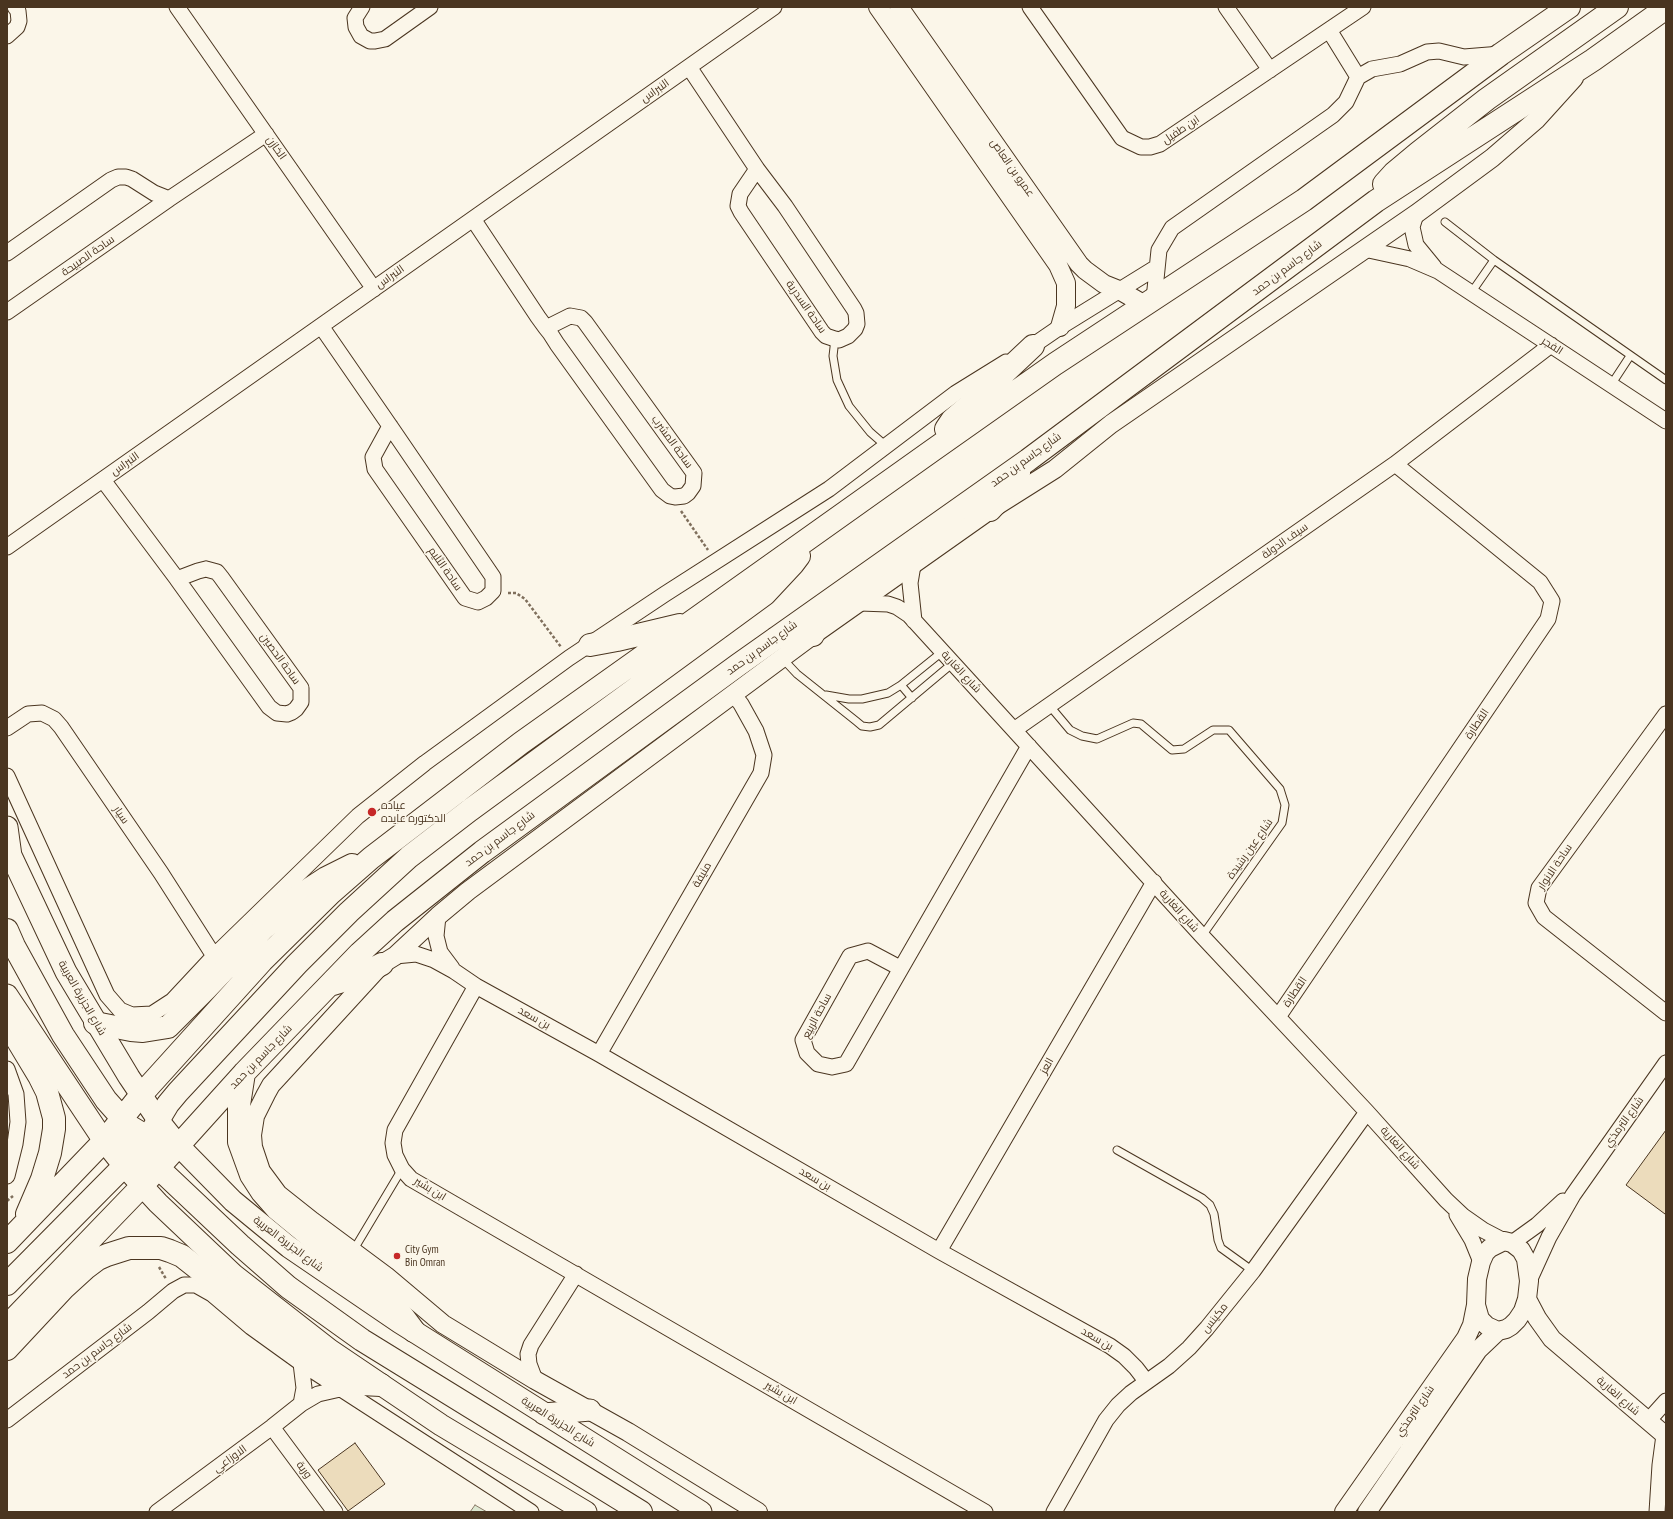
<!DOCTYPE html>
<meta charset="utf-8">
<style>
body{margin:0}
#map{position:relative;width:1673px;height:1519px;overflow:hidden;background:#fbf6e9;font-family:"PT Sans Narrow",sans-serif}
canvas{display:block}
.frame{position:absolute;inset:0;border:8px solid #4a3520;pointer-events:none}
</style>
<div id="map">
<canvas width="1673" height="1519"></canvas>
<div class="frame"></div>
</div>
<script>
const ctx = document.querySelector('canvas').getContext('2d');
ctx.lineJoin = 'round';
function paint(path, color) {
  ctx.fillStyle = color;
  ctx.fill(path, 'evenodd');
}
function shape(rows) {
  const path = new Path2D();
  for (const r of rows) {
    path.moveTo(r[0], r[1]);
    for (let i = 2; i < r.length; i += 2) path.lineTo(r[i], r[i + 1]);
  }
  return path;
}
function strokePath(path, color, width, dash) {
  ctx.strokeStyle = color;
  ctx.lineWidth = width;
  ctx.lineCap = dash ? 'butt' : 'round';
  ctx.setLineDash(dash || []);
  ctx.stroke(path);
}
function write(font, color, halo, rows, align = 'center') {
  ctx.font = font + ' "PT Sans Narrow",Cairo,sans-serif';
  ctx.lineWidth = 3;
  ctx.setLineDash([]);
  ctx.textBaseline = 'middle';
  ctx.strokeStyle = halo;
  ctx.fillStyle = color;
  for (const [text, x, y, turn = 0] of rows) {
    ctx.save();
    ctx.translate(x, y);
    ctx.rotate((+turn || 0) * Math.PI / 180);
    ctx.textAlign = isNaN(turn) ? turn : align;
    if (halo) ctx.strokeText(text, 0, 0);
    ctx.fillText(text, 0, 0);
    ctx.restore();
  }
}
const green = shape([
 [475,1505,487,1512,470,1512,475,1505]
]);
paint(green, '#dce7d0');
strokePath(green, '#887966', 1);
const building = shape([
 [1666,1130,1666,1212,1665,1214,1626,1185,1666,1130],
 [355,1443,385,1484,348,1511,318,1470,355,1443]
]);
paint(building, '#ecdcbc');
strokePath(building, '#4a3520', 1);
const service = shape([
 [1445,222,1494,260,1666,380],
 [1471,293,1494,260],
 [835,339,833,356,837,380,849,406,870,432,886,446],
 [1611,385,1630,356],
 [782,658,797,674,856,721,862,726,870,727,879,725,885,720,953,663],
 [901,685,912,698],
 [826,695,849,699,862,699,888,693,901,685,942,652],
 [1049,705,1070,730,1082,736,1097,739,1133,723,1141,724,1172,750,1184,749,1213,730,1229,730,1280,789,1285,805,1282,823,1202,936],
 [1117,1150,1202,1198,1210,1205,1214,1214,1218,1240,1221,1248,1253,1271],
 [353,1251,402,1169]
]);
const minor = shape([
 [177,7,374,289],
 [362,7,355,18,356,27,361,36,370,41,375,41,385,39,430,7],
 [1030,7,1122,138,1141,147,1150,147,1160,144,1363,7],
 [1226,7,1270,70],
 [1329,30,1358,77],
 [7,36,17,27,19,21,18,11,15,7],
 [689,67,757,169,785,206,854,309,856,313,857,324,855,329,848,336,839,340,835,339,826,336,822,332,741,212,738,206,740,194,757,169],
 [169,199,266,134],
 [1416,214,1412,227,1416,245,1434,267],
 [473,219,538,317,546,328,550,333,557,344,662,490,670,496,675,497,684,496,688,493,693,486,694,473,585,322,581,318,570,316,546,328],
 [1364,249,1410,259,1438,271,1666,421],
 [7,253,111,180,118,177,126,177,132,179,154,193,169,199,7,312],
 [1154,299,1159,250,1172,228,1333,115,1346,102,1358,77,1372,69,1400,64,1427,52,1439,51,1464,57,1501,54],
 [321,326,390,426],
 [1025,351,1060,327,1157,267],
 [390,426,493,577,493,591,486,598,478,602,465,598,375,469,373,457,390,426],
 [103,480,177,579],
 [7,547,774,7],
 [913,565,910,583,914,621],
 [206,569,217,572,221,577,301,688,301,702,296,709,292,712,287,714,277,713,269,707,177,579,198,571,206,569],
 [860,603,888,604,897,607,909,615,1202,936,1367,1112,1446,1200,1463,1216,1483,1230,1504,1241],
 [1666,714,1539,888,1536,903,1544,917,1666,1013],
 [7,728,28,714,42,713,54,719,61,727,161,873,214,956],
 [1014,730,1395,464,1551,345],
 [7,776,107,995,120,1010,132,1015,152,1014,172,1001,214,956,358,816,425,763,569,658,665,594,829,489,956,393,1006,362],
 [438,916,436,936,440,952,452,968],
 [395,956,416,954,434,960,454,971,476,986,599,1054,939,1251,1110,1346,1124,1356,1136,1368,1146,1381],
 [900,968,868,951,850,956,803,1040,807,1053,818,1064,832,1067,846,1064,1029,746],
 [476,986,395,1130,393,1143,395,1155,402,1169,411,1179,985,1512],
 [1278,1017,1548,619,1552,601,1540,582,1395,464],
 [599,1054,761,773,764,755,756,731,741,704,733,694],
 [7,1069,16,1094,18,1122,15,1144,7,1176],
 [1457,1215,1472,1240,1481,1262],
 [1512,1243,1537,1225,1563,1201],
 [939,1251,1154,882],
 [1529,1281,1549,1237,1573,1195,1666,1063],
 [301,1363,304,1388,301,1404],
 [535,1380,529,1364,528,1354,531,1345,576,1274],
 [7,1420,148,1312,173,1291,184,1285,196,1285,212,1294,251,1327,301,1363,531,1512],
 [1648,1421,1666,1401],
 [272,1427,335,1512],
 [157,1512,272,1427,301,1404,318,1394,340,1389],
 [1054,1512,1106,1420,1118,1405,1131,1393,1169,1366,1189,1348,1207,1328,1253,1271,1367,1112],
 [1657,1512,1660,1465,1664,1435]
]);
const tertiary = shape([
 [878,7,1058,265,1066,283,1066,306,1060,327],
 [899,7,1079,264,1085,270,1104,284,1119,290,1145,305],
 [1504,1241,1512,1243,1521,1250,1526,1259,1529,1281,1527,1299,1523,1311,1517,1320,1511,1326,1506,1329,1498,1331,1487,1326,1480,1319,1476,1305,1477,1279,1481,1262,1485,1253,1490,1248,1504,1241],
 [1527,1299,1537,1318,1552,1339,1666,1436],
 [758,1512,628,1432,535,1380,443,1324,386,1276,312,1221,278,1194,261,1171,253,1147,252,1135,255,1116,266,1094,271,1085,382,964,395,956,438,916,468,891,813,635,990,510,1055,469,1111,424,1416,214,1492,158,1536,120,1574,78],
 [1344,1512,1466,1338,1472,1325,1476,1305],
 [1367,1512,1478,1350,1498,1331]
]);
const secondary = shape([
 [7,827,11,856],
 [7,847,66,972,129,1077,158,1120,178,1145,233,1201,289,1247,399,1322,701,1512],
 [7,995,104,1141,124,1166,158,1203,234,1275,330,1350,441,1425,586,1512],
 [544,1414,590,1410]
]);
const primary = shape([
 [1384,184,1394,173,1418,153,1487,99,1617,7],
 [946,429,952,420,982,394,1033,346],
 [990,510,1004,495,1019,473],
 [776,638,813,635],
 [590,645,617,640,680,625],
 [7,930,14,946,63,1035,106,1100,129,1126,149,1138,161,1143],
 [333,984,359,976,382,964],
 [7,1023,39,1076,47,1092,54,1118,54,1129,50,1153,42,1179,27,1214],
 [95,1023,131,1030,143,1031,168,1027,207,988,263,929,297,897,326,878,352,865],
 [244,1073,239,1105,239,1142,251,1175,262,1192,277,1209,396,1307,414,1331],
 [104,1141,132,1149,151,1161,240,1245,288,1287,362,1340,641,1512],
 [142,1186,141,1170,143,1155,153,1129,168,1104,178,1092,297,964,349,912,409,857,470,810,765,594,793,564,799,556],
 [7,1242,104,1141,140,1096,262,961,331,893,371,858,521,743,933,450,1055,364,1304,200,1501,54,1569,7],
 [7,1284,124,1166,132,1149,136,1134],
 [7,1326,142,1186,244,1073,360,953,395,921,482,852,738,665,1028,460,1376,201,1593,60,1666,8],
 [7,1349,63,1289,86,1268,98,1259,107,1255,129,1248,161,1248,170,1251,182,1256,263,1320,343,1375,361,1384,381,1385]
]);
strokePath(service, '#4a3520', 9);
strokePath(minor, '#4a3520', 17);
strokePath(tertiary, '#4a3520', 20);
strokePath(secondary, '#4a3520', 23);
strokePath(primary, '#4a3520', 24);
strokePath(shape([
 [681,511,708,550],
 [508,593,516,593,525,599,561,647],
 [7,1201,13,1196],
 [159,1267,166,1279]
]), '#7f6f5c', 2.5, [3, 2]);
strokePath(service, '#fbf6e9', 7);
strokePath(minor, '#fbf6e9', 15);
strokePath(tertiary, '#fbf6e9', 18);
strokePath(secondary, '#fbf6e9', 21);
strokePath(primary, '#fbf6e9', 22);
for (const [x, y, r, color] of [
 [372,812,5,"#c62828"],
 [397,1256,4,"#c62828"]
]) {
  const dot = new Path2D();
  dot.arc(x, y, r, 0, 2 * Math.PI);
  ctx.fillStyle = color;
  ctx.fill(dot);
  strokePath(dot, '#fbf6e9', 1.5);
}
write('11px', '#4a3520', '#fbf6e9', [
 ["النبراس",655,91,-35],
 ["ابن طفيل",1181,130,-34],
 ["الخازن",276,148,55],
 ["عمرو بن العاص",1012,168,55],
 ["ساحة الصبيحة",88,256,-35],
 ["شارع جاسم بن حمد",1287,268,-37],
 ["النبراس",390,277,-35],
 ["ساحة السدرية",806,307,55],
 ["الفجر",1552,346,33],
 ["ساحة المشرب",672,442,54],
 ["شارع جاسم بن حمد",1026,460,-36],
 ["النبراس",125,464,-35],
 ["سيف الدولة",1285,541,-35],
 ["ساحة الثليم",445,569,55],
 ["شارع جاسم بن حمد",762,648,-36],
 ["ساحة الحصين",280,659,54],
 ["شارع الغارية",961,672,47],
 ["القطارة",1477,724,-56],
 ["سيار",121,815,56],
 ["شارع جاسم بن حمد",500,839,-37],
 ["شارع عين رشيدة",1250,849,-55],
 ["ساحة الانوار",1555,867,-56],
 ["منيفة",702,875,-60],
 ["شارع الغارية",1179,911,48],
 ["القطارة",1295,992,-56],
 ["شارع الجزيرة العربية",82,998,60],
 ["ساحة الربيع",817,1016,-62],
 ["بن سعد",534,1018,29],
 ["شارع جاسم بن حمد",261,1057,-46],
 ["العز",1047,1066,-60],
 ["شارع الترمذي",1624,1122,-54],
 ["شارع الغارية",1400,1148,48],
 ["بن سعد",815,1179,30],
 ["ابن بشير",430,1189,31],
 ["شارع الجزيرة العربية",288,1244,37],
 ["مكينس",1215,1318,-51],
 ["بن سعد",1097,1339,30],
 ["شارع جاسم بن حمد",97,1351,-37],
 ["ابن بشير",781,1393,30],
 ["شارع الغارية",1618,1396,41],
 ["شارع الترمذي",1415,1411,-55],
 ["شارع الجزيرة العربية",558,1422,32],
 ["الاوزاعي",230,1459,-36],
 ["وربة",304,1470,54]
]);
write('11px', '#4a3520', '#fbf6e9', [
 ["عياده",381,806],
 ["الدكتوره عايده",381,819],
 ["City Gym",405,1250],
 ["Bin Omran",405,1263]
], 'left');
</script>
